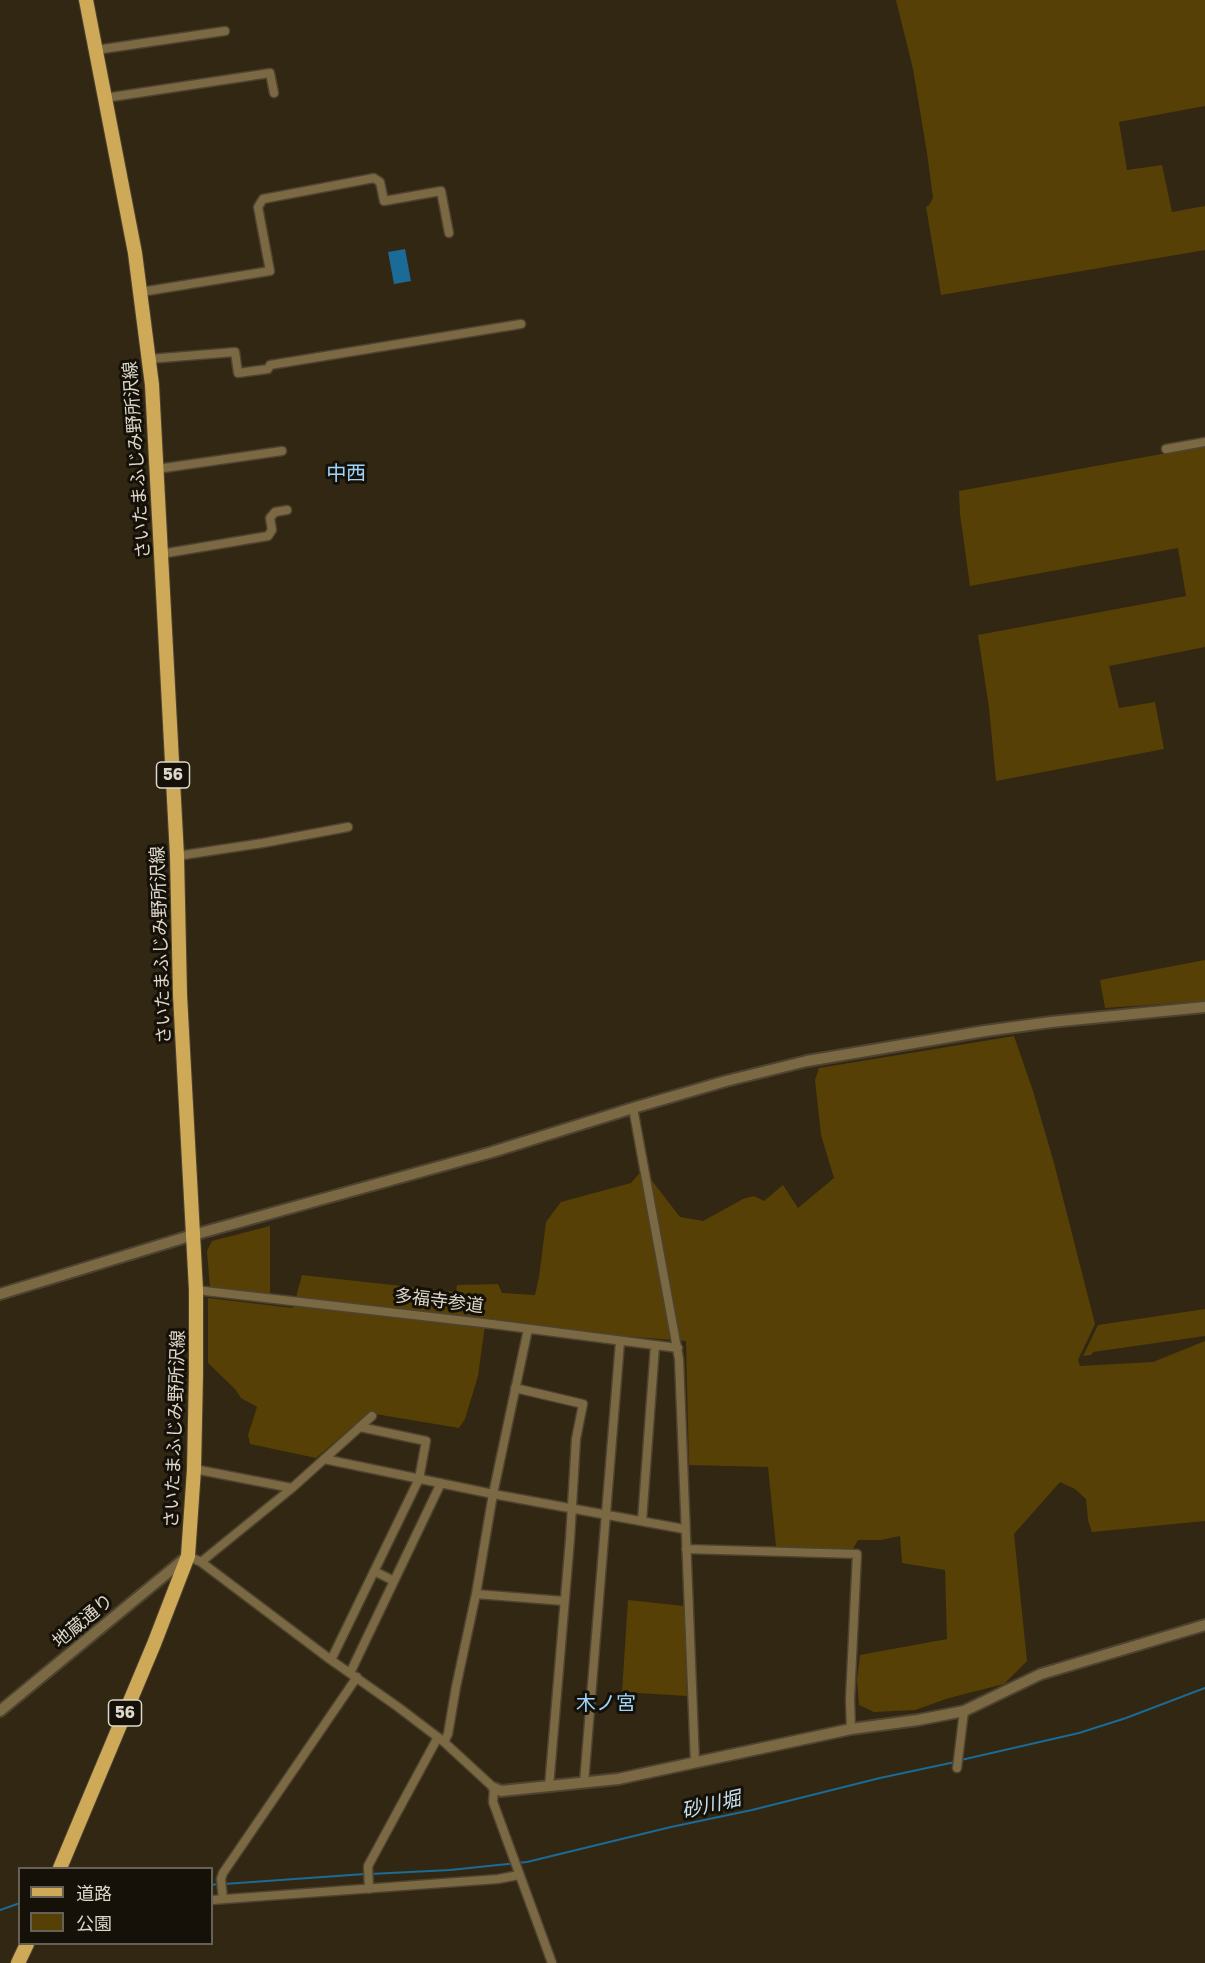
<!DOCTYPE html>
<meta charset="utf-8">
<style>
body{margin:0}
#map{position:relative;width:1205px;height:1963px;overflow:hidden;background:#312712;font-family:"Golos Text","Noto Sans JP",sans-serif}
canvas{display:block}
.legend{position:absolute;left:18px;top:1867px;width:195px;height:78px;box-sizing:border-box;background:#151108;border:2px solid #656156;margin:0;padding:8px 10px;list-style:none;font-size:18px;color:#ded8cc}
.legend li{display:flex;align-items:center;gap:12px;height:30px}
.legend b{width:30px;border:2px solid #656156}
</style>
<div id="map">
<canvas width="1205" height="1963"></canvas>
<ul class="legend">
<li><b style="height:8px;background:#cea958"></b>道路</li>
<li><b style="height:16px;background:#564006"></b>公園</li>
</ul>
</div>
<script>
const ctx = document.querySelector('canvas').getContext('2d');
ctx.lineJoin = 'round';
function paint(path, color) {
  ctx.fillStyle = color;
  ctx.fill(path, 'evenodd');
}
function shape(rows) {
  const path = new Path2D();
  for (const r of rows) {
    path.moveTo(r[0], r[1]);
    for (let i = 2; i < r.length; i += 2) path.lineTo(r[i], r[i + 1]);
  }
  return path;
}
function strokePath(path, color, width, dash) {
  ctx.strokeStyle = color;
  ctx.lineWidth = width;
  ctx.lineCap = dash ? 'butt' : 'round';
  ctx.setLineDash(dash || []);
  ctx.stroke(path);
}
function write(font, color, halo, rows, align = 'center') {
  ctx.font = font + ' "Golos Text","Noto Sans JP",sans-serif';
  ctx.lineWidth = 6;
  ctx.setLineDash([]);
  ctx.textBaseline = 'middle';
  ctx.strokeStyle = halo;
  ctx.fillStyle = color;
  for (const [text, x, y, turn = 0] of rows) {
    ctx.save();
    ctx.translate(x, y);
    ctx.rotate((+turn || 0) * Math.PI / 180);
    ctx.textAlign = isNaN(turn) ? turn : align;
    if (halo) ctx.strokeText(text, 0, 0);
    ctx.fillText(text, 0, 0);
    ctx.restore();
  }
}
paint(shape([
 [896,0,1205,0,1205,106,1119,122,1127,170,1162,165,1172,212,1205,206,1205,250,941,295,926,207,929,205,933,198,927,153,913,69],
 [1205,446,1205,647,1109,666,1119,708,1155,702,1164,749,996,781,989,708,978,635,1186,596,1178,548,970,586,960,514,959,491],
 [1205,960,1205,1001,1105,1008,1100,980],
 [1014,1036,1033,1091,1054,1163,1095,1324,1078,1360,1080,1366,1153,1362,1205,1341,1205,1521,1092,1532,1088,1520,1086,1499,1075,1489,1060,1482,1014,1534,1027,1661,1004,1684,949,1698,915,1710,874,1712,859,1705,857,1680,860,1655,947,1639,945,1570,902,1563,900,1536,881,1540,858,1540,853,1549,776,1547,768,1467,689,1465,686,1341,585,1333,486,1318,478,1376,465,1419,459,1428,369,1413,316,1458,250,1444,248,1435,257,1407,241,1398,235,1389,208,1363,208,1298,293,1308,302,1275,456,1292,457,1285,498,1284,502,1293,535,1295,539,1277,546,1222,561,1202,631,1183,643,1169,680,1217,703,1221,743,1199,754,1196,764,1201,783,1185,798,1208,834,1178,821,1135,815,1080,819,1068],
 [270,1226,270,1294,210,1288,207,1251,212,1241],
 [1205,1309,1205,1336,1093,1352,1091,1355,1083,1356,1098,1325],
 [628,1600,684,1606,687,1696,622,1692]
]), '#564006');
paint(shape([
 [405,249,411,281,394,284,388,252]
]), '#1a6b98');
strokePath(shape([
 [961,1760,1079,1733,1126,1718,1205,1688],
 [370,1874,450,1870,527,1862,671,1827,752,1810,880,1778,955,1762],
 [224,1884,365,1874],
 [212,1885,218,1884],
 [0,1910,20,1903]
]), '#1a6b98', 2);
const minor = shape([
 [96,50,225,31],
 [105,98,270,73,274,93],
 [141,292,270,271,258,207,263,199,374,178,380,182,384,201,441,191,449,233],
 [149,359,235,352,238,373,268,369,270,365,521,324],
 [1166,449,1205,442],
 [157,469,282,451],
 [161,554,268,536,272,530,270,518,275,512,287,510],
 [177,856,263,843,348,827],
 [633,1108,679,1359,695,1763],
 [196,1290,492,1324,678,1348],
 [515,1388,583,1404,576,1439,570,1539,549,1787],
 [324,1459,493,1494,684,1529],
 [194,1469,292,1488],
 [642,1521,655,1346],
 [686,1549,857,1554,850,1699,851,1729],
 [188,1556,201,1562,331,1660,398,1707,444,1742,494,1788,493,1802,552,1963],
 [201,1562,292,1488,372,1416],
 [374,1571,394,1581],
 [476,1594,564,1601],
 [331,1660,419,1479,426,1441,360,1427],
 [350,1673,441,1483],
 [444,1742,448,1734,456,1687,476,1594,493,1494,528,1329],
 [957,1768,964,1711],
 [584,1783,620,1342],
 [369,1889,368,1866,438,1737],
 [223,1899,221,1879,223,1873,357,1677],
 [212,1900,498,1879,519,1875]
]);
const tertiary = shape([
 [0,1294,193,1235,492,1152,633,1108,726,1081,807,1061,985,1031,1051,1022,1205,1007],
 [0,1711,188,1556],
 [494,1788,501,1791,618,1779,851,1729,918,1720,964,1711,1041,1674,1205,1625]
]);
const primary = shape([
 [60,1868,154,1644,188,1556,194,1469,196,1373,196,1290,180,995,177,856,152,385,135,253,86,0],
 [18,1963,27,1944]
]);
strokePath(minor, '#4d4330', 11);
strokePath(tertiary, '#4d4330', 14);
strokePath(primary, '#4d4330', 16);
strokePath(minor, '#7b6944', 8);
strokePath(tertiary, '#7b6944', 10);
strokePath(primary, '#cea958', 14);
for (const [x, y, w] of [
 [173,775,33],
 [125,1713,33]
]) {
  const box = new Path2D();
  box.roundRect(x - w / 2, y - 13, w, 26, 4.5);
  ctx.fillStyle = '#151108';
  ctx.fill(box);
  strokePath(box, '#ded8cc', 1.5);
}
write('bold 16px', '#ded8cc', null, [
 ["56",173,775],
 ["56",125,1713]
]);
write('18px', '#ded8cc', '#151108', [
 ["さいたまふじみ野所沢線",137,460,-94],
 ["さいたまふじみ野所沢線",161,945,-92],
 ["多福寺参道",439,1301,7],
 ["さいたまふじみ野所沢線",175,1429,-88],
 ["地蔵通り",83,1621,-40]
]);
write('20px', '#9dd5fc', '#151108', [
 ["中西",346,474],
 ["木ノ宮",606,1704]
]);
write('italic 20px', '#c8deee', '#151108', [
 ["砂川堀",711,1805,-13]
]);
</script>
